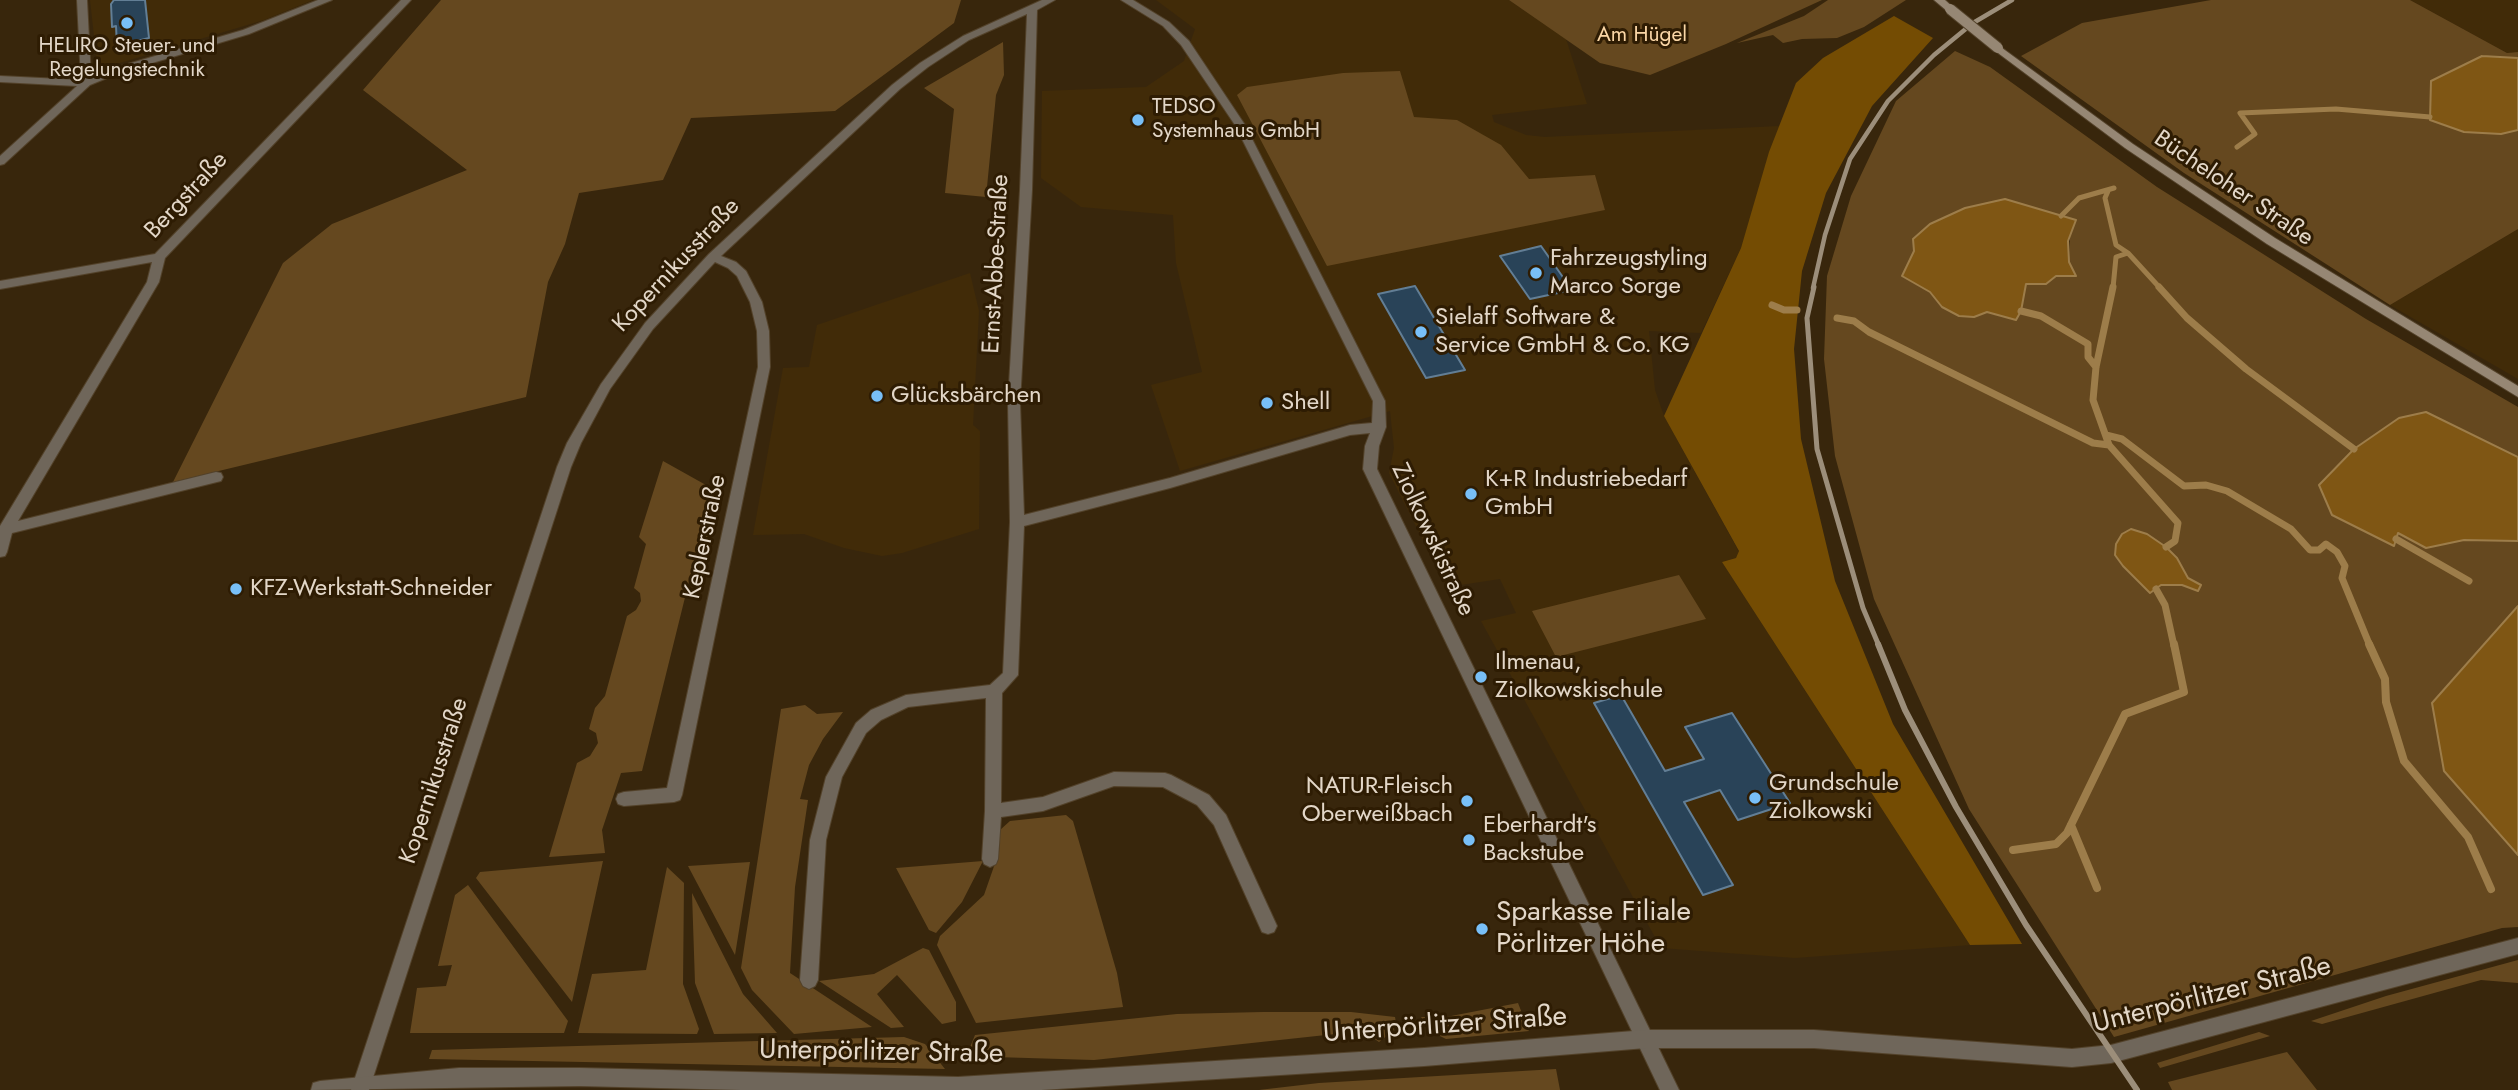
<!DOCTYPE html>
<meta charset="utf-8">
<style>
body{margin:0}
canvas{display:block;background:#38260c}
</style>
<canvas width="2518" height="1090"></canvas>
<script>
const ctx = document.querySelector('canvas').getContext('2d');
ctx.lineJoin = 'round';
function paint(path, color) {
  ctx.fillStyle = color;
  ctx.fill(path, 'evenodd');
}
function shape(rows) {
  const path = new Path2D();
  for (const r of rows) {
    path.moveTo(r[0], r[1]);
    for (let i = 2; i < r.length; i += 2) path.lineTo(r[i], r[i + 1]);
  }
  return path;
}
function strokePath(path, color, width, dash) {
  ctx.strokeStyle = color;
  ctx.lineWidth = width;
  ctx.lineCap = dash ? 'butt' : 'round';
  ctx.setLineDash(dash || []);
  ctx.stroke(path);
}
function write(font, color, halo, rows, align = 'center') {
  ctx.font = font + ' Jost,sans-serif';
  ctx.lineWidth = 6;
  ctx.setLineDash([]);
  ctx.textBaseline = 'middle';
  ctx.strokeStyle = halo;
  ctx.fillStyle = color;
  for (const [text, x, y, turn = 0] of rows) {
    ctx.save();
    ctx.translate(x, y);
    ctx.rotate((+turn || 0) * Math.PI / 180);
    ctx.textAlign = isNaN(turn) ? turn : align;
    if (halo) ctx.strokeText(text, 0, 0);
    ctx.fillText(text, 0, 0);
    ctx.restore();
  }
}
paint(shape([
 [90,0,313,0,264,20,113,65,97,63],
 [1156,0,1509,0,1566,39,1587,104,1492,115,1494,122,1526,135,1545,137,1780,126,1741,248,1701,333,1649,331,1655,390,1664,416,1739,552,1736,558,1722,562,1970,945,1795,958,1661,948,1481,621,1516,613,1500,579,1447,587,1389,473,1394,448,1390,411,1180,471,1151,385,1202,372,1176,263,1173,215,1081,207,1041,178,1042,91,1146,87,1184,61,1195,29],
 [2410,0,2518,0,2518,52,2507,53],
 [2518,229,2518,379,2390,305],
 [970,273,979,311,973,425,980,431,979,529,902,553,882,556,844,548,804,534,753,535,783,368,809,367,817,325]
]), '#412b08');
paint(shape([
 [441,0,961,0,954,23,835,111,691,118,663,180,579,193,565,244,548,282,526,397,173,482,283,263,332,224,467,170,363,90],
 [1509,0,1822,0,1726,44,1650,75,1600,63],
 [1828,0,1906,0,1864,27,1837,38,1802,39,1783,43,1773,35,1737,43,1804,16],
 [2211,0,2410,0,2507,53,2518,52,2518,58,2482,56,2431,81,2430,120,2464,132,2501,134,2518,130,2518,229,2390,305,2184,173,2021,56,2082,23],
 [1003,42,1004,75,996,95,986,197,945,193,954,109,924,88],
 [1955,51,1990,67,2157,187,2366,319,2518,407,2518,457,2426,412,2399,418,2395,545,2397,532,2426,548,2464,540,2518,541,2518,606,2432,703,2444,771,2518,855,2518,927,2502,928,2114,1037,1969,809,1874,599,1835,456,1824,359,1827,276,1851,196,1896,101],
 [1947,217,2070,232,2069,262,2062,277,2056,276,2046,284,2025,284,2021,311,2016,320,1987,312,1974,317,1942,307,1930,292,1902,276,1930,224],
 [2177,558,2188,578,2201,585,2161,585],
 [1400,71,1414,117,1457,120,1501,145,1529,179,1595,175,1605,210,1327,266,1237,95,1247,87,1343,73],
 [663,461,722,494,707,548,697,549,642,771,621,773,602,830,605,853,549,857,577,763,590,756,598,743,596,733,589,729,595,708,605,696,627,616,636,610,641,601,640,593,634,588,646,544,639,537],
 [1679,575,1706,619,1556,657,1532,611],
 [805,705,817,714,843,712,823,739,809,765,800,799,808,800,795,887,790,973,872,1027,794,1034,752,990,741,968,781,709],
 [1066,815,1073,821,1117,973,1123,1007,976,1023,937,945,940,936,984,895,999,852,1000,830,1010,821],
 [603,861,572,1002,476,878,480,872],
 [983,861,962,902,936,933,929,930,896,868],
 [750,862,735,955,688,866],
 [667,867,684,883,683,984,699,1029,697,1034,578,1033,592,974,646,970],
 [468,885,568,1021,564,1033,410,1033,417,988,446,986,452,965,438,966,455,895],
 [692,893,743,994,777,1033,714,1034,695,983],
 [923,948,929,950,956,1002,956,1021,942,1024,897,975,877,994,904,1027,891,1028,819,981,874,974],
 [2518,960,2518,983,2481,980,2322,1024,2311,1021,2386,996],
 [1518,1003,1529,1031,1446,1039,1432,1032,1421,1017,1446,1017],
 [1263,1012,1351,1012,1395,1017,1396,1023,1393,1031,1379,1042,1363,1031,1094,1060,995,1057,981,1064,968,1052,975,1035,1177,1014],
 [2259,1032,2270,1036,2160,1068,2157,1063],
 [904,1037,925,1044,945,1069,429,1059,432,1050],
 [2287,1052,2317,1090,2172,1090,2168,1082],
 [1556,1069,1560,1090,1259,1090,1319,1083]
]), '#65481f');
paint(shape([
 [1894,16,1933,38,1872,106,1826,193,1802,271,1794,349,1801,439,1835,581,1893,724,2022,944,1970,945,1722,562,1736,558,1739,551,1664,416,1741,248,1769,152,1796,83,1823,58]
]), '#744c03');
const water = shape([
 [2482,56,2518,58,2518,130,2501,134,2464,132,2430,120,2431,81,2482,56],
 [2005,199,2076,220,2068,241,2069,262,2076,276,2056,276,2046,284,2026,284,2021,311,2016,320,1987,312,1974,317,1959,316,1942,307,1930,292,1902,276,1914,251,1913,239,1930,224,1965,208,2005,199],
 [2426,412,2518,457,2518,541,2464,540,2426,548,2398,533,2394,546,2332,515,2319,485,2354,449,2399,418,2426,412],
 [2131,529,2147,534,2166,547,2177,558,2188,578,2201,585,2198,591,2182,585,2161,585,2150,593,2123,566,2115,555,2116,544,2122,534,2131,529],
 [2518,606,2518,855,2444,771,2432,703,2518,606]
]);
paint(water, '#7f5614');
strokePath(water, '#9d7d4a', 2);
strokePath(shape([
 [2237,147,2255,134,2240,113,2336,109,2430,117],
 [2108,191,2105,198,2116,245,2128,253,2160,288],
 [2061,216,2079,198,2114,188],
 [2113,288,2116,257,2128,253]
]), '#9d7d4a', 5);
strokePath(shape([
 [2113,287,2096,367,2093,400,2109,445,2178,523,2175,541,2166,547],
 [2159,287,2187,318,2246,369,2354,449],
 [1772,305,1784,310,1797,310],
 [2021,311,2041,316,2088,344,2088,357,2096,367],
 [1837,318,1854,321,1869,332,2093,443,2109,445],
 [2106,435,2122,439,2184,486,2206,485,2227,491,2291,529,2310,550,2319,550,2326,544,2337,552,2345,566,2342,578,2370,646],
 [2396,539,2469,581],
 [2156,589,2165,605,2174,646]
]), '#9d7d4a', 7);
strokePath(shape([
 [2369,644,2385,679,2386,702,2404,761,2468,837,2491,889],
 [2071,825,2097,888],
 [2013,850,2056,844,2067,833,2125,714,2184,692,2174,644]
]), '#9d7d4a', 8);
const building = shape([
 [114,0,145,0,149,38,117,46,116,26,112,27,111,4,114,0],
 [1541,246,1572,290,1530,299,1500,256,1541,246],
 [1415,286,1465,370,1426,378,1378,294,1415,286],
 [1621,695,1665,771,1704,759,1685,727,1732,713,1790,803,1738,820,1720,790,1684,802,1733,885,1703,895,1594,703,1621,695]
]);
paint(building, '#294358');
strokePath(building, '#627e95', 2);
const minor = shape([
 [77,0,87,0,91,77,111,69,243,30,318,0,332,0,249,34,119,73,90,85,4,164,0,165,0,156,77,86,0,82,0,76,81,80,77,0],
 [401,0,411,0,165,258,159,282,18,521,216,472,221,473,223,477,221,481,12,533,7,552,5,556,0,557,0,526,147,282,152,262,0,289,0,281,155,254,401,0],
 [1042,0,1055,0,1037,10,1032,190,1020,403,1024,515,1170,478,1350,425,1372,423,1373,401,1235,125,1181,45,1163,26,1121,0,1133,0,1169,22,1189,41,1245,125,1385,401,1386,427,1379,446,1377,469,1679,1090,1660,1090,1363,469,1365,446,1370,433,1350,435,1170,488,1024,526,1018,675,1002,693,1001,803,1043,797,1114,772,1165,773,1171,775,1209,795,1226,815,1277,926,1274,932,1268,934,1262,932,1214,825,1197,805,1163,787,1114,786,1043,811,1001,817,998,859,996,864,990,867,984,864,982,859,985,811,986,698,908,707,881,720,866,733,842,777,826,840,818,980,815,986,809,989,803,986,800,980,810,840,826,777,856,723,871,710,906,695,990,685,1003,673,1010,522,1008,403,1020,190,1027,14,969,40,928,67,900,89,721,256,736,262,746,271,762,302,769,331,770,367,682,795,680,800,674,802,624,806,618,804,616,799,618,794,624,792,667,788,758,367,757,331,750,302,737,276,728,268,715,262,653,329,610,389,581,443,571,467,369,1090,351,1090,557,467,567,443,601,384,645,323,709,254,892,85,920,63,963,36,1042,0]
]);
const tertiary = shape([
 [2518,938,2518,954,2111,1063,2072,1067,1814,1048,1646,1048,1424,1066,1041,1090,741,1090,580,1086,311,1090,313,1083,320,1081,459,1068,580,1068,958,1077,1424,1048,1646,1030,1814,1030,2072,1049,2111,1045,2518,938]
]);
const secondary = shape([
 [1934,0,1945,0,1955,9,1947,11,1934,0],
 [1998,45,2133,144,2275,238,2518,386,2518,397,2267,244,2125,148,1994,50,1993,48,1998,45]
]);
strokePath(minor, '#53422a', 2);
strokePath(tertiary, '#53422a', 2);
strokePath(secondary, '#53422a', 2);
paint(minor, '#6f665a');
paint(tertiary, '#6f665a');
paint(secondary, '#968774');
strokePath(shape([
 [1813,288,1825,235,1850,159,1888,101,1934,55,1973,23,2012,0]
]), '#9c8e7a', 4.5);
strokePath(shape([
 [1814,287,1807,318,1817,449,1863,608,1879,646]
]), '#9c8e7a', 5);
strokePath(shape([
 [1878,644,1905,710,1956,807,2026,925,2137,1090]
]), '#9c8e7a', 6);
const secondaryBridge = shape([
 [1950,9,1998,48]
]);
strokePath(secondaryBridge, '#53422a', 12, []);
strokePath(secondaryBridge, '#968774', 10);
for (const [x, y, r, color] of [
 [127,23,7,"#78bff7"],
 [1138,120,7,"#78bff7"],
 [1536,273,7,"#78bff7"],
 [1421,332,7,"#78bff7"],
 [877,396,7,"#78bff7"],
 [1267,403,7,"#78bff7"],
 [1471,494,7,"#78bff7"],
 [236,589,7,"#78bff7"],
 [1481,677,7,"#78bff7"],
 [1755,798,7,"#78bff7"],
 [1467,801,7,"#78bff7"],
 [1469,840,7,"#78bff7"],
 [1482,929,7,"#78bff7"]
]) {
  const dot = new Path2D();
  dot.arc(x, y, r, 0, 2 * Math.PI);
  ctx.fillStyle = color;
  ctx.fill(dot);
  strokePath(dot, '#2e1c03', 2.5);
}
write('21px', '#fad6a6', '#2e1c03', [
 ["Am Hügel",1642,36]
]);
write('21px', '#e3d7c8', '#2e1c03', [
 ["HELIRO Steuer- und",127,47],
 ["Regelungstechnik",127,71],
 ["TEDSO",1152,108,"left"],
 ["Systemhaus GmbH",1152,132,"left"]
]);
write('24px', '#e3d7c8', '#2e1c03', [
 ["Bücheloher Straße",2233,189,34],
 ["Bergstraße",187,196,-47],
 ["Ernst-Abbe-Straße",997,264,-87],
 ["Kopernikusstraße",677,266,-47],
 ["Keplerstraße",706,537,-78],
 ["Ziolkowskistraße",1432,540,65],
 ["Kopernikusstraße",435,781,-72]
]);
write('24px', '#e3d7c8', '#2e1c03', [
 ["Fahrzeugstyling",1550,259],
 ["Marco Sorge",1550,287],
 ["Sielaff Software &",1435,318],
 ["Service GmbH & Co. KG",1435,346],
 ["Glücksbärchen",891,396],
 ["Shell",1281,403],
 ["K+R Industriebedarf",1485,480],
 ["GmbH",1485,508],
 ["KFZ-Werkstatt-Schneider",250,589],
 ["Ilmenau,",1495,663],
 ["Ziolkowskischule",1495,691],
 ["Grundschule",1769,784],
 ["Ziolkowski",1769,812],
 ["NATUR-Fleisch",1453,787,"right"],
 ["Oberweißbach",1453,815,"right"],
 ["Eberhardt's",1483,826],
 ["Backstube",1483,854]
], 'left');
write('28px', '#e3d7c8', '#2e1c03', [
 ["Sparkasse Filiale",1496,913],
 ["Pörlitzer Höhe",1496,945]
], 'left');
write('28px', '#e3d7c8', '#2e1c03', [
 ["Unterpörlitzer Straße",2212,996,-14],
 ["Unterpörlitzer Straße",1445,1026,-4],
 ["Unterpörlitzer Straße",881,1053,1]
]);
</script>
